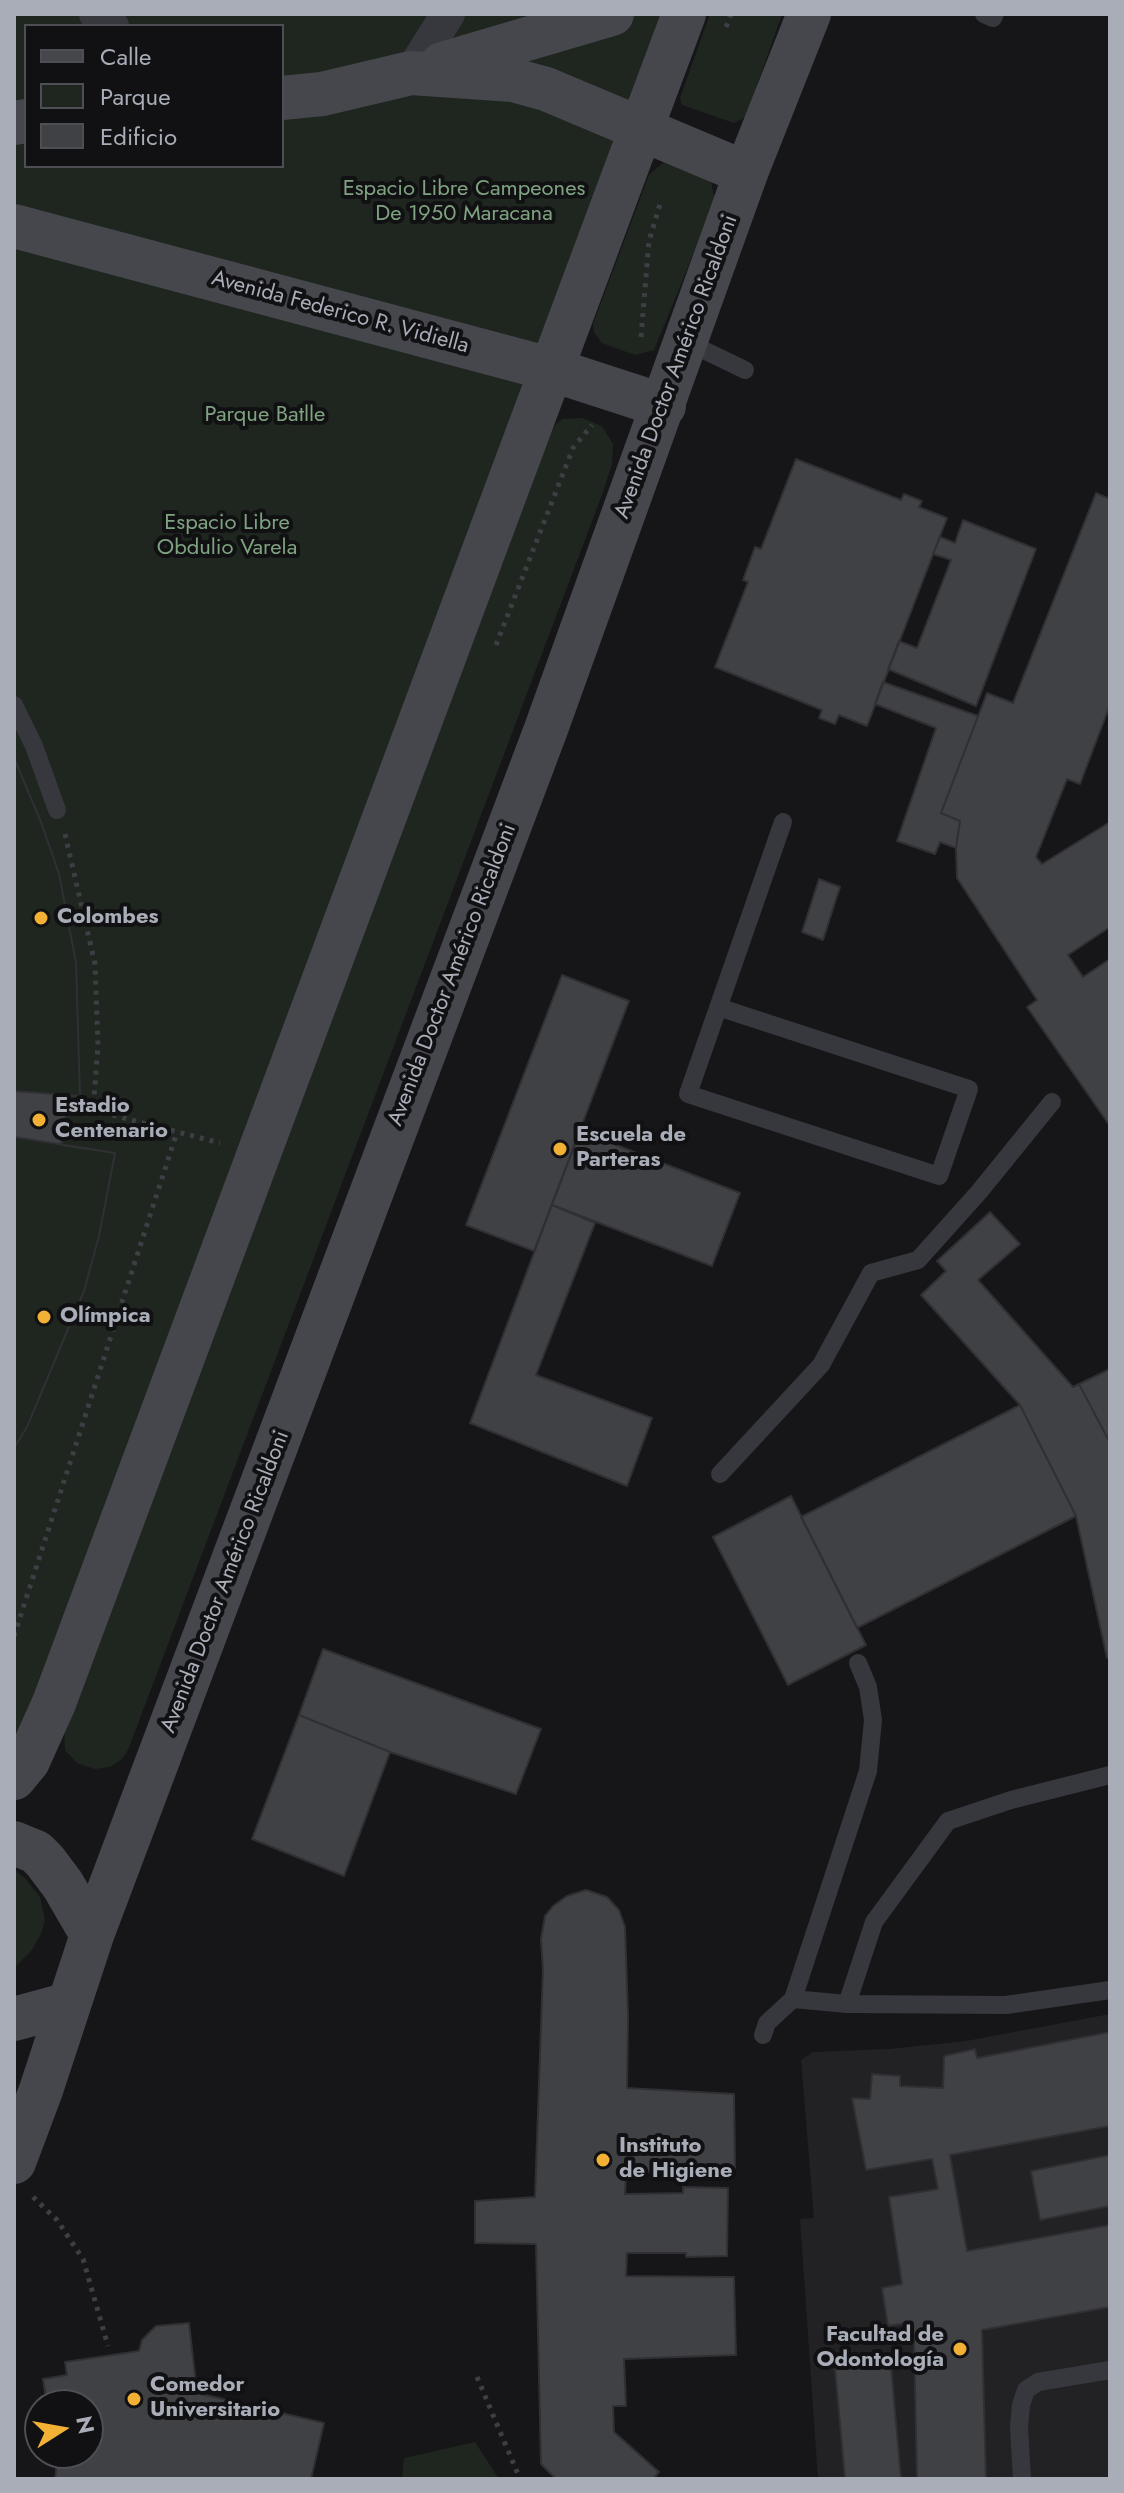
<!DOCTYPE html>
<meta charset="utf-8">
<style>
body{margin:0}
#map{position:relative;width:1124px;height:2493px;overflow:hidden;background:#161618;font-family:Jost,sans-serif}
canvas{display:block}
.frame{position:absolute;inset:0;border:16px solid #a8adb8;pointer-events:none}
.legend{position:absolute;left:24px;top:24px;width:260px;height:144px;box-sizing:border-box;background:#111113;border:2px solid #4d4f55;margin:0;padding:10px 14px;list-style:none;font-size:24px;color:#a8adb8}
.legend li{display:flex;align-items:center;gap:16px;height:40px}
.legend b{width:40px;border:2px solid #4d4f55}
.north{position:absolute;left:24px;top:2389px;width:80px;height:80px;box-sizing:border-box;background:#111113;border:2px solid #4d4f55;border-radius:50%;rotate:79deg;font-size:22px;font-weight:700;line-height:32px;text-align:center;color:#a8adb8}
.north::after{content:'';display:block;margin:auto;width:28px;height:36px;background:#f2b134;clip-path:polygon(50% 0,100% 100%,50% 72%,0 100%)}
</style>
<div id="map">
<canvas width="1124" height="2493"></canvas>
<div class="frame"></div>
<ul class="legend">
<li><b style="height:10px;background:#45474d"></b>Calle</li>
<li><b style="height:22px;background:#1e261f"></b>Parque</li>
<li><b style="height:22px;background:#404145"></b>Edificio</li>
</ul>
<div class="north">N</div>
</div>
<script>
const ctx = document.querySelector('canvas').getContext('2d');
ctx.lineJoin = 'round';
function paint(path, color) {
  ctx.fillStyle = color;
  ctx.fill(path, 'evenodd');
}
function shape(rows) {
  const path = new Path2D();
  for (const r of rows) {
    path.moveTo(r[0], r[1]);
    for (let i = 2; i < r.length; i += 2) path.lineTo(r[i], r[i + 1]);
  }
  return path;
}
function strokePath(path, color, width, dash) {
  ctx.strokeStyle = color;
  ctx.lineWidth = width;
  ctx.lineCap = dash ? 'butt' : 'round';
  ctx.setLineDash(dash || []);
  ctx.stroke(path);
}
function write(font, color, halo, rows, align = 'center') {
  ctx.font = font + ' Jost,sans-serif';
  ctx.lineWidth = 8;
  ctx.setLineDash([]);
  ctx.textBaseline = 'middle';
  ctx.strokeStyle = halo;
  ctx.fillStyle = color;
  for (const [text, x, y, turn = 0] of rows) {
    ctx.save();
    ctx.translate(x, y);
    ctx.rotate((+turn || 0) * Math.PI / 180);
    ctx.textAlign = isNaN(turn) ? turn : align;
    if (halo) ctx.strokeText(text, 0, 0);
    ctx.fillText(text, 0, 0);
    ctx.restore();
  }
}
paint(shape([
 [1110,2014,1110,2479,818,2479,800,2219,814,2218,801,2060,813,2052,889,2049,966,2041]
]), '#222225');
paint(shape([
 [14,14,684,14,14,1778],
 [26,26,282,26,282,166,26,166],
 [710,14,782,14,746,117,734,123,682,105,680,98],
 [666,160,711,182,714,196,711,211,654,350,635,355,602,343,594,332,593,324,649,175],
 [582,418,602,426,613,444,612,464,603,492,128,1750,122,1759,110,1767,95,1769,77,1763,65,1750,64,1728,280,1160,549,437,556,424,562,419],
 [14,1869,26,1879,40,1897,45,1920,41,1934,32,1950,14,1968],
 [475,2442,499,2479,402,2479,404,2458]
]), '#1e261f');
const building = shape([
 [796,459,901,500,904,494,922,501,919,507,947,518,867,726,839,715,835,724,819,718,822,710,715,667,748,582,743,580,755,547,761,549,796,459],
 [1096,493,1110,499,1110,705,1080,784,1067,779,1036,857,1042,864,1110,822,1110,927,1068,955,1083,977,1110,959,1110,1126,1027,1007,1037,1000,957,878,956,848,960,821,941,813,987,693,1013,703,1096,493],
 [963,520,1036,549,976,706,888,669,899,641,917,648,951,560,933,554,940,537,955,543,963,520],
 [883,682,978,716,941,813,960,821,956,848,940,842,935,854,897,841,936,728,875,704,883,682],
 [14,758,41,822,59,874,76,963,80,1096,69,1096,61,1145,115,1153,99,1236,84,1291,27,1427,14,1448,14,758],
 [14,758,41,822,59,874,76,963,80,1096,14,1091,14,758],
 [819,879,840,887,823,940,802,932,819,879],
 [562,975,629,1001,534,1251,466,1225,562,975],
 [580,1131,740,1193,712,1266,552,1205,580,1131],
 [14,1137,115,1153,99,1236,84,1291,27,1427,14,1448,14,1137],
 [552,1205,595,1223,536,1375,652,1418,627,1486,470,1423,552,1205],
 [990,1212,1020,1244,978,1280,1073,1387,1079,1384,1110,1443,1110,1657,1107,1658,1076,1516,1020,1405,921,1295,946,1271,937,1261,990,1212],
 [1110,1369,1110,1443,1079,1384,1110,1369],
 [1020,1405,1076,1516,857,1628,801,1517,1020,1405],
 [791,1496,866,1645,788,1685,713,1537,791,1496],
 [323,1649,541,1729,516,1794,390,1752,299,1715,323,1649],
 [299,1715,390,1752,344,1876,252,1839,299,1715],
 [586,1890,607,1897,619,1910,625,1927,628,2017,627,2088,734,2094,735,2168,626,2173,625,2194,683,2193,683,2187,728,2188,727,2256,686,2257,686,2253,627,2253,626,2276,734,2277,736,2355,624,2359,626,2406,613,2406,614,2432,659,2472,653,2479,556,2479,541,2464,536,2244,475,2243,475,2201,535,2197,543,1970,541,1939,545,1916,553,1906,567,1896,586,1890],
 [1110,2032,1110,2126,950,2155,967,2251,1110,2225,1110,2307,982,2330,986,2479,917,2479,914,2341,909,2323,888,2326,882,2288,902,2284,889,2197,938,2189,932,2159,866,2170,852,2098,870,2099,872,2074,900,2076,900,2086,943,2088,944,2056,975,2049,977,2058,1110,2032],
 [1110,2155,1110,2206,1040,2220,1031,2171,1110,2155],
 [189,2323,197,2393,324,2423,311,2479,55,2479,57,2462,49,2461,50,2453,88,2453,88,2405,47,2405,43,2379,67,2375,65,2362,139,2351,142,2340,156,2326,189,2323],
 [891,2365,901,2479,845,2479,835,2369,891,2365]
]);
paint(building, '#404145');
strokePath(building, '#303034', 2);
strokePath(shape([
 [726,27,731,14],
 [641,337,649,241,661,201],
 [496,645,573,448,592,425],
 [65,834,95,964,98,1046,93,1110,220,1143],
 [14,1636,177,1132],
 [33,2197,57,2220,83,2259,108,2346],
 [477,2377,520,2479]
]), '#3d3f44', 5, [4, 6]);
strokePath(shape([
 [984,14,993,18,995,14],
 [687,342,745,370],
 [14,705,34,746,57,810],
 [718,1007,969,1089,939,1176,688,1094,783,822],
 [720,1474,821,1365,871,1273,918,1260,979,1192,1052,1102],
 [793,1999,868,1771,873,1720,868,1687,858,1663],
 [847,2004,874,1922,948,1821,1011,1800,1110,1775],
 [763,2035,767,2023,793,1999,847,2004,1006,2005,1110,1990],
 [1022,2479,1019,2427,1021,2405,1026,2390,1038,2382,1110,2370]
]), '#37383d', 18);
strokePath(shape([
 [96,14,112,26],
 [411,73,448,14]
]), '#37383d', 34);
strokePath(shape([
 [442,64,612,14],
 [282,98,322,94,411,73,513,80,546,89,746,173],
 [14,123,26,121],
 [14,226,550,369,664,406],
 [14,1778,28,1761,54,1703,684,14],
 [14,1843,36,1852,45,1861,63,1885,92,1935],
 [14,2019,69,2004],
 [14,2162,41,2090,92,1935,546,729,746,173,809,14]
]), '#45474d', 44);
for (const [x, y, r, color] of [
 [41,918,8,"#f2b134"],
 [39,1120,8,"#f2b134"],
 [560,1149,8,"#f2b134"],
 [44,1317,8,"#f2b134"],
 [603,2160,8,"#f2b134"],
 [960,2349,8,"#f2b134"],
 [134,2399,8,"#f2b134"]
]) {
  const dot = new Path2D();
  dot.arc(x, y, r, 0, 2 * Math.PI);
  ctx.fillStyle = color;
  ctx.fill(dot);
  strokePath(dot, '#111113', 3);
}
write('22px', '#7fa381', '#111113', [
 ["Espacio Libre Campeones",464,190],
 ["De 1950 Maracana",464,215],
 ["Parque Batlle",265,416],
 ["Espacio Libre",227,524],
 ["Obdulio Varela",227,549]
]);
write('22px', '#a8adb8', '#111113', [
 ["Avenida Federico R. Vidiella",340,313,15],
 ["Avenida Doctor Américo Ricaldoni",677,367,-70],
 ["Avenida Doctor Américo Ricaldoni",453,975,-69],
 ["Avenida Doctor Américo Ricaldoni",226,1582,-69]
]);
write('bold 22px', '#a8adb8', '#111113', [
 ["Colombes",57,918],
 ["Estadio",55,1107],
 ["Centenario",55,1132],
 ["Escuela de",576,1136],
 ["Parteras",576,1161],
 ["Olímpica",60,1317],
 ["Instituto",619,2147],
 ["de Higiene",619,2172],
 ["Facultad de",944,2336,"right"],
 ["Odontología",944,2361,"right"],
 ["Comedor",150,2386],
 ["Universitario",150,2411]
], 'left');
</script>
